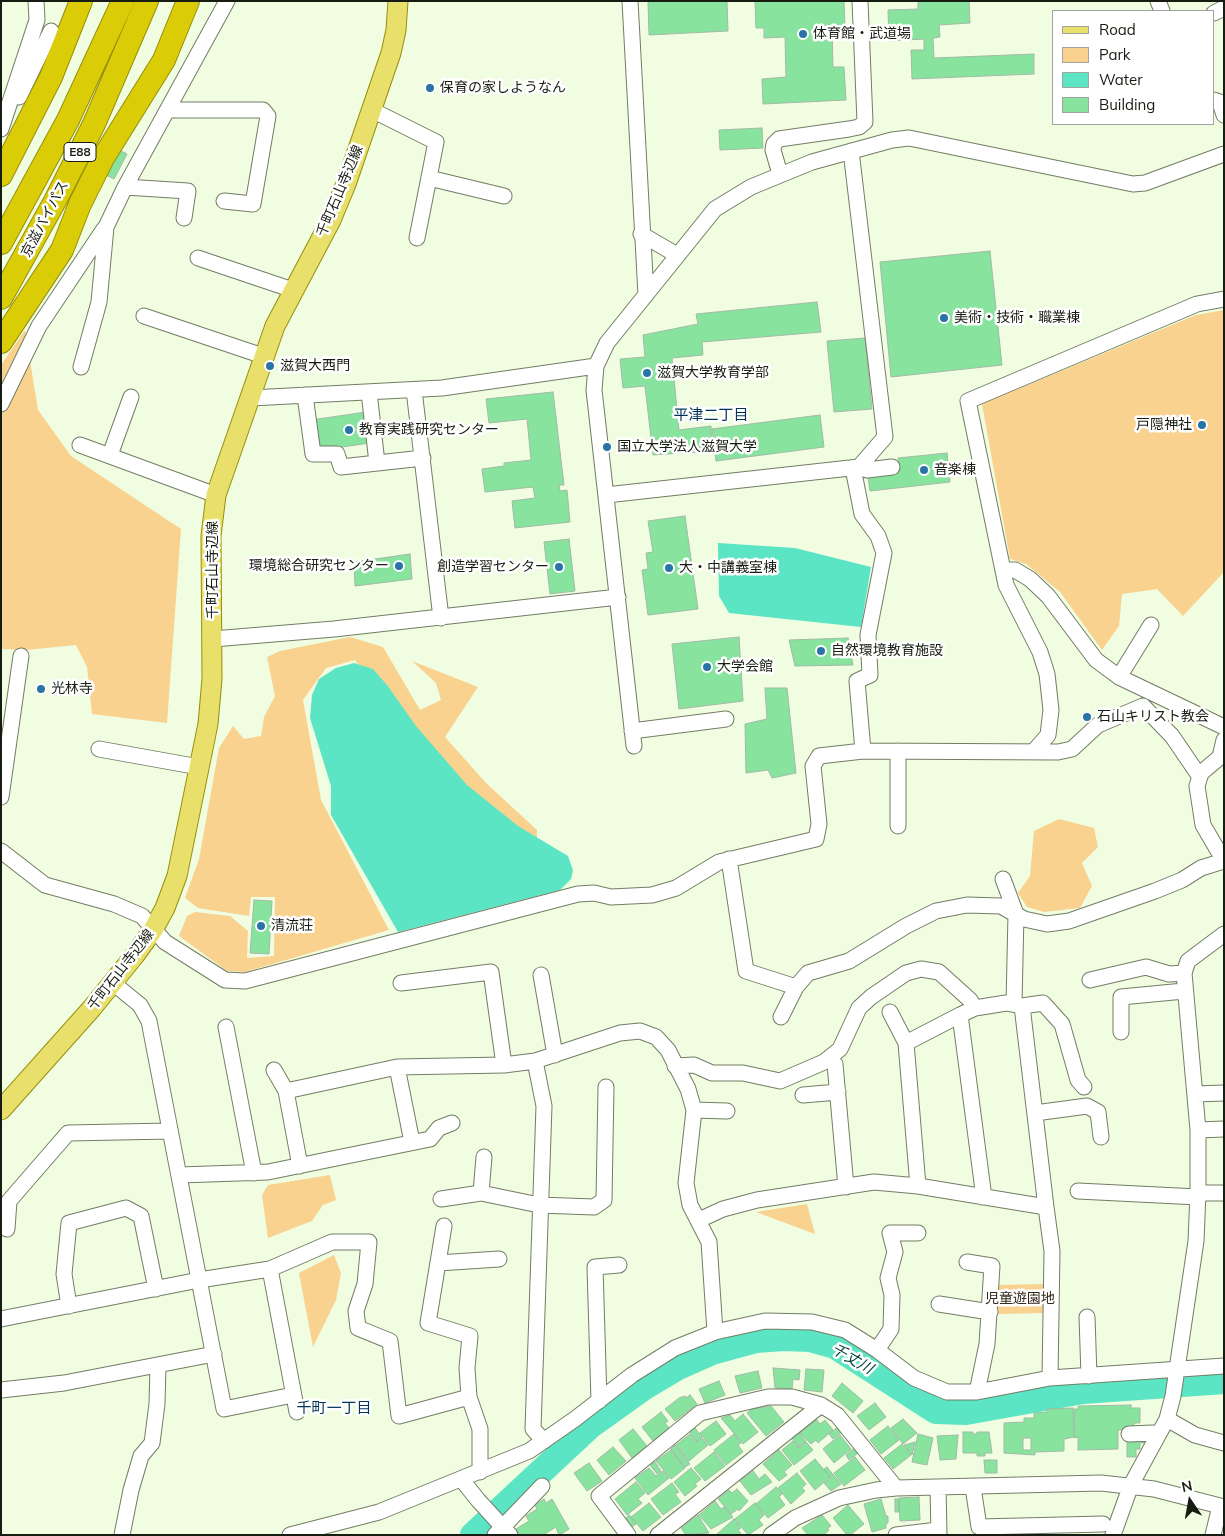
<!DOCTYPE html>
<meta charset="utf-8">
<style>
body{margin:0}
#map{position:relative;width:1225px;height:1536px;overflow:hidden;background:#f0fde0;font-family:Mulish,sans-serif}
canvas{display:block}
.frame{position:absolute;inset:0;border:2px solid #171c12;pointer-events:none}
.legend{position:absolute;left:1052px;top:10px;width:162px;height:115px;box-sizing:border-box;background:#fff;border:1px solid #a2a4a0;margin:0;padding:6px 9px;list-style:none;font-size:15px;color:#171c12}
.legend li{display:flex;align-items:center;gap:10px;height:25px}
.legend b{width:25px;border:1px solid #a2a4a0}
.north{position:absolute;left:1165px;top:1476px;width:50px;height:50px;-webkit-text-stroke:4px #fff;paint-order:stroke;rotate:348deg;font-size:14px;font-weight:700;line-height:20px;text-align:center;color:#171c12}
.north::after{content:'';display:block;margin:auto;width:18px;height:22px;background:#171c12;clip-path:polygon(50% 0,100% 100%,50% 72%,0 100%)}
</style>
<div id="map">
<canvas width="1225" height="1536"></canvas>
<div class="frame"></div>
<ul class="legend">
<li><b style="height:6px;background:#e9e06b"></b>Road</li>
<li><b style="height:14px;background:#f8d28e"></b>Park</li>
<li><b style="height:14px;background:#5be5c4"></b>Water</li>
<li><b style="height:14px;background:#88e39f"></b>Building</li>
</ul>
<div class="north">N</div>
</div>
<script>
const ctx = document.querySelector('canvas').getContext('2d');
ctx.lineJoin = 'round';
function paint(path, color) {
  ctx.fillStyle = color;
  ctx.fill(path, 'evenodd');
}
function shape(rows) {
  const path = new Path2D();
  for (const r of rows) {
    path.moveTo(r[0], r[1]);
    for (let i = 2; i < r.length; i += 2) path.lineTo(r[i], r[i + 1]);
  }
  return path;
}
function strokePath(path, color, width, dash) {
  ctx.strokeStyle = color;
  ctx.lineWidth = width;
  ctx.lineCap = dash ? 'butt' : 'round';
  ctx.setLineDash(dash || []);
  ctx.stroke(path);
}
function write(font, color, halo, rows, align = 'center') {
  ctx.font = font + ' Mulish,"Noto Sans JP",sans-serif';
  ctx.lineWidth = 5;
  ctx.setLineDash([]);
  ctx.textBaseline = 'middle';
  ctx.strokeStyle = halo;
  ctx.fillStyle = color;
  for (const [text, x, y, turn = 0] of rows) {
    ctx.save();
    ctx.translate(x, y);
    ctx.rotate((+turn || 0) * Math.PI / 180);
    ctx.textAlign = isNaN(turn) ? turn : align;
    if (halo) ctx.strokeText(text, 0, 0);
    ctx.fillText(text, 0, 0);
    ctx.restore();
  }
}
paint(shape([
 [1224,310,1224,572,1183,616,1157,589,1122,594,1119,626,1102,650,1060,592,1026,564,1010,559,982,404,1196,315],
 [25,330,38,410,71,456,181,529,167,723,92,714,87,667,76,645,26,650,1,649,1,365],
 [350,637,383,647,420,710,441,700,436,683,412,661,478,687,445,737,486,783,537,830,537,847,467,798,382,705,355,660,326,668,303,700,321,800,389,930,245,972,227,971,179,936,187,916,195,912,230,916,248,931,247,958,274,956,275,897,251,897,249,916,198,908,185,898,199,859,219,748,233,726,244,739,261,736,264,717,275,696,267,657,280,651],
 [1059,819,1094,828,1098,847,1082,863,1092,886,1080,908,1044,912,1027,907,1018,893,1030,876,1034,831],
 [330,1175,336,1200,323,1205,312,1221,268,1238,262,1195,268,1185],
 [807,1204,815,1234,756,1212],
 [334,1255,341,1273,336,1300,313,1347,299,1273],
 [1044,1284,1045,1313,996,1314,997,1285]
]), '#f8d28e');
paint(shape([
 [718,543,795,548,871,567,861,627,729,613,719,596],
 [354,663,373,669,387,685,416,726,467,785,518,826,568,856,573,870,571,879,560,890,398,932,331,815,331,786,310,718,312,695,319,679,336,668]
]), '#5be5c4');
strokePath(shape([
 [473,1535,590,1426,646,1386,678,1367,712,1352,756,1340,784,1338,810,1339,835,1346,936,1411,966,1412,1083,1391,1224,1381]
]), '#5be5c4', 26);
const building = shape([
 [648,1,727,1,728,31,649,35,648,1],
 [755,1,844,1,845,29,832,29,833,67,844,67,846,100,763,104,762,79,786,77,785,37,764,38,764,28,756,28,755,1],
 [918,1,969,1,970,23,939,25,940,37,933,38,934,58,1034,54,1034,74,912,79,911,50,924,50,924,39,889,41,888,10,918,9,918,1],
 [762,128,763,148,720,150,719,130,762,128],
 [103,142,127,154,114,179,90,167,103,142],
 [990,251,1002,365,891,377,880,262,990,251],
 [817,302,821,332,702,342,703,355,672,358,679,430,711,426,712,451,653,455,645,386,623,388,620,359,645,357,643,335,698,324,696,314,817,302],
 [865,338,872,409,834,412,827,341,865,338],
 [553,392,564,485,559,485,560,491,567,490,570,522,515,528,512,501,535,498,533,487,485,492,482,469,504,466,504,463,531,460,527,419,489,423,486,399,553,392],
 [366,412,370,443,315,451,311,420,366,412],
 [820,415,824,447,716,461,712,429,820,415],
 [947,453,950,482,870,491,868,477,899,473,898,458,947,453],
 [685,516,698,609,648,615,642,570,648,569,646,553,653,552,648,521,685,516],
 [569,539,575,591,550,594,544,542,569,539],
 [410,554,412,579,355,586,354,562,410,554],
 [739,637,743,701,679,709,672,644,739,637],
 [848,638,853,665,795,666,789,640,848,638],
 [765,688,787,688,796,773,772,778,768,770,746,773,745,724,767,719,765,688],
 [254,900,272,901,269,954,250,953,254,900],
 [773,1368,800,1370,799,1380,793,1379,792,1389,775,1388,773,1368],
 [806,1369,824,1370,822,1392,804,1390,806,1369],
 [758,1371,762,1388,740,1393,735,1376,758,1371],
 [719,1381,725,1395,705,1403,699,1389,719,1381],
 [842,1383,863,1401,853,1413,832,1396,842,1383],
 [690,1395,697,1404,675,1421,665,1409,679,1398,685,1396,686,1398,690,1395],
 [875,1403,886,1417,869,1430,857,1416,875,1403],
 [1131,1405,1131,1408,1140,1408,1140,1423,1134,1423,1134,1429,1118,1430,1118,1449,1078,1450,1078,1437,1074,1438,1074,1409,1078,1409,1078,1406,1131,1405],
 [771,1406,784,1422,766,1436,747,1413,752,1409,771,1406],
 [1073,1408,1074,1437,1064,1439,1064,1451,1035,1452,1035,1455,1004,1453,1004,1423,1024,1422,1024,1418,1034,1418,1034,1413,1047,1412,1047,1409,1073,1408],
 [1023,1438,1031,1438,1031,1450,1023,1450,1023,1438],
 [661,1412,668,1421,665,1423,669,1428,653,1441,642,1427,661,1412],
 [743,1414,758,1432,743,1444,721,1418,730,1415,735,1421,743,1414],
 [816,1419,820,1424,825,1420,833,1430,818,1443,816,1440,811,1444,800,1433,816,1419],
 [903,1419,917,1433,903,1444,891,1428,903,1419],
 [716,1421,726,1434,710,1446,700,1433,716,1421],
 [888,1426,899,1440,881,1454,870,1440,888,1426],
 [838,1427,842,1432,833,1439,829,1434,838,1427],
 [695,1428,702,1437,697,1441,690,1432,695,1428],
 [633,1429,647,1446,632,1458,619,1440,633,1429],
 [963,1432,973,1432,973,1434,977,1434,977,1432,989,1432,992,1453,985,1453,985,1456,977,1456,977,1453,963,1453,963,1432],
 [799,1433,806,1441,799,1447,792,1438,799,1433],
 [690,1434,697,1442,702,1438,708,1445,689,1461,676,1445,690,1434],
 [734,1434,741,1443,738,1445,743,1452,726,1465,714,1450,734,1434],
 [918,1434,933,1438,927,1465,912,1462,918,1434],
 [840,1435,851,1449,834,1463,823,1449,840,1435],
 [958,1435,956,1459,940,1460,937,1436,958,1435],
 [1127,1438,1144,1438,1144,1443,1140,1443,1140,1449,1136,1449,1136,1457,1127,1457,1127,1438],
 [793,1441,799,1448,806,1442,813,1450,794,1465,782,1450,793,1441],
 [915,1442,912,1455,904,1445,915,1442],
 [902,1444,911,1455,893,1469,884,1458,902,1444],
 [675,1445,690,1464,685,1467,671,1449,675,1445],
 [613,1447,626,1461,609,1475,597,1460,613,1447],
 [854,1448,858,1453,849,1460,846,1455,854,1448],
 [671,1450,685,1468,671,1479,656,1461,671,1450],
 [779,1450,792,1465,784,1472,787,1475,779,1481,763,1464,779,1450],
 [714,1452,725,1466,705,1481,694,1468,714,1452],
 [855,1457,865,1470,844,1486,834,1473,855,1457],
 [815,1459,830,1477,815,1490,800,1471,815,1459],
 [984,1460,997,1460,997,1473,985,1473,984,1460],
 [655,1462,661,1471,657,1474,650,1465,655,1462],
 [589,1463,602,1481,587,1491,574,1473,589,1463],
 [827,1467,841,1484,831,1491,824,1483,831,1478,824,1469,827,1467],
 [649,1468,656,1476,663,1471,669,1478,648,1495,635,1478,649,1468],
 [691,1468,701,1479,695,1484,697,1486,685,1496,674,1482,691,1468],
 [753,1471,759,1479,765,1474,772,1482,751,1495,740,1481,753,1471],
 [797,1473,806,1484,802,1488,805,1491,791,1504,778,1488,797,1473],
 [636,1482,645,1493,638,1499,642,1503,627,1515,615,1499,636,1482],
 [672,1483,679,1492,675,1494,681,1502,663,1515,651,1499,672,1483],
 [776,1487,782,1494,779,1497,785,1505,768,1518,756,1504,776,1487],
 [737,1489,748,1501,739,1511,738,1509,731,1514,718,1499,729,1490,732,1493,737,1489],
 [919,1497,920,1520,900,1521,899,1498,919,1497],
 [544,1499,546,1503,552,1499,569,1529,561,1534,558,1533,556,1527,543,1535,517,1535,516,1529,529,1521,526,1516,537,1509,535,1505,544,1499],
 [881,1499,886,1516,888,1516,888,1523,886,1523,886,1528,872,1532,864,1504,881,1499],
 [895,1499,899,1499,899,1512,895,1512,895,1499],
 [715,1501,721,1509,724,1507,733,1517,711,1529,699,1515,715,1501],
 [649,1503,661,1517,643,1531,631,1517,649,1503],
 [755,1503,764,1515,759,1520,763,1525,748,1535,735,1519,755,1503],
 [848,1505,864,1524,850,1535,847,1535,833,1518,848,1505],
 [629,1515,636,1524,632,1527,625,1519,629,1515],
 [698,1515,709,1533,686,1535,681,1528,698,1515],
 [822,1515,831,1526,827,1529,829,1530,824,1535,808,1535,802,1528,822,1515],
 [734,1519,741,1528,738,1530,742,1535,716,1535,734,1519]
]);
paint(building, '#88e39f');
strokePath(building, '#a1baa6', 1);
const minor = shape([
 [630,1,646,295],
 [1158,1,1162,11],
 [1214,13,1224,8],
 [19,97,51,31],
 [1214,100,1220,102,1224,115],
 [169,110,263,110,268,116,253,204,224,201],
 [372,110,436,142,417,238],
 [1,129,37,20,36,1],
 [851,151,885,437,859,467],
 [780,174,773,150,774,144,779,139,849,129,859,127,865,122,860,1],
 [429,178,504,196],
 [125,187,188,191,184,218],
 [641,234,677,255],
 [198,258,293,290],
 [144,316,266,357],
 [81,367,99,302,106,227,125,187,227,1],
 [414,390,441,618],
 [369,392,377,463],
 [305,395,313,454,337,454,341,467,423,458],
 [251,398,442,388,596,366],
 [1,404,39,326,104,229],
 [80,445,216,495],
 [110,455,131,397],
 [853,468,862,514,878,536,884,553,868,635,870,675,857,681,863,751],
 [606,495,859,467,867,470,892,467],
 [1004,574,1009,570,1015,570,1030,579,1048,596,1096,660,1119,677,1224,727],
 [213,639,334,629,618,597],
 [1119,677,1151,625],
 [632,731,726,719],
 [1224,740,1220,757,1201,773,1197,786,1203,825,1224,861],
 [634,746,594,390,596,366,607,343,715,209,751,187,812,162,892,140,909,138,1133,184,1145,183,1224,154],
 [99,749,199,767],
 [898,751,898,826],
 [1034,751,1048,735,1051,710,1047,674,1040,652,1006,585,968,401,1197,304,1224,299],
 [1,797,21,656],
 [1,851,45,885,114,904,142,916,165,942,225,980,245,981,578,894,594,893,611,897,652,895,676,888,719,862,816,839,819,824,813,766,819,756,863,751,1058,752,1072,749,1098,725,1143,706,1172,736,1200,777],
 [729,859,746,971,796,987],
 [1003,879,1016,914,1014,1004],
 [541,975,555,1055],
 [1090,980,1146,967,1169,974,1184,973],
 [113,983,140,1005,149,1021,224,1409,293,1395],
 [401,983,491,972,504,1065],
 [1022,1006,1043,1003,1062,1024,1078,1080,1084,1087],
 [975,1008,1006,1003,1022,1006,1046,1207],
 [890,1012,906,1043],
 [781,1017,796,987,808,973,849,961,906,926,936,911,967,905,1001,906,1024,919,1047,924,1069,921,1155,891,1182,880,1201,868,1224,861],
 [226,1027,254,1173],
 [1121,1032,1121,997,1184,991],
 [535,1061,544,1106,533,1429,544,1441],
 [835,1064,846,1187],
 [675,1066,694,1065,712,1073,743,1073,780,1081,824,1062,840,1049,859,1008,871,997,906,973,921,969,939,972,970,1000,975,1008,960,1015],
 [397,1067,412,1142],
 [274,1070,286,1091,300,1166],
 [286,1091,397,1067,504,1065,535,1061,620,1033,640,1031,656,1037,668,1050,688,1089,694,1110,686,1183,690,1205,709,1242,715,1332],
 [1196,1094,1224,1093],
 [803,1095,838,1092],
 [694,1110,727,1111],
 [1035,1113,1087,1106,1098,1112,1101,1137],
 [1198,1130,1224,1129],
 [179,1175,268,1172,430,1139,439,1128,452,1123],
 [918,1186,906,1043,960,1015,983,1190,982,1197],
 [1078,1191,1198,1197],
 [481,1193,484,1157],
 [1198,1193,1224,1193],
 [441,1199,481,1193,539,1205,594,1207,604,1200,606,1087],
 [699,1220,723,1209,757,1200,874,1182,918,1186,1046,1207,1052,1251,1050,1378],
 [444,1226,428,1323,470,1336,467,1368,469,1397,480,1429,480,1472],
 [7,1229,9,1201,68,1133,170,1131],
 [967,1262,992,1266,987,1344,977,1392],
 [438,1263,499,1259],
 [270,1269,297,1412],
 [939,1304,990,1312],
 [69,1306,64,1274,69,1223,126,1208,141,1216,156,1289],
 [1087,1317,1089,1376],
 [1,1319,199,1280,270,1269,332,1242,369,1242,365,1284,356,1311,358,1328,390,1341,399,1416,469,1397],
 [877,1350,891,1329,892,1295,888,1278,895,1252,890,1233,918,1233],
 [1,1390,64,1383,214,1354],
 [599,1401,595,1267,619,1265],
 [1167,1419,1195,1435,1224,1443],
 [1129,1434,1153,1433,1158,1435],
 [462,1480,478,1500,510,1535],
 [938,1487,939,1535],
 [973,1487,979,1527,1103,1524],
 [122,1535,131,1490,141,1456,152,1443,157,1404,158,1365],
 [290,1535,379,1512,529,1451,575,1419,632,1375,675,1348,715,1332,765,1321,812,1322,845,1330,877,1350,914,1378,947,1392,977,1392,1050,1378,1224,1366],
 [495,1535,542,1486],
 [628,1535,599,1496,700,1413,768,1397,792,1397,821,1405,837,1415,896,1488],
 [658,1535,821,1405],
 [771,1535,795,1518,839,1498,876,1490,896,1488,1101,1483,1154,1489,1224,1507],
 [896,1535,938,1530],
 [1113,1535,1131,1485,1167,1419,1173,1396,1196,1241,1198,1193,1198,1130,1184,973,1188,961,1224,934],
 [1213,1535,1220,1506]
]);
const major = shape([
 [1,1110,92,1008,135,955,153,930,165,908,177,876,208,724,212,679,211,536,216,495,275,326,331,220,346,184,391,53,396,30,398,1]
]);
const highway = shape([
 [1,175,51,77,81,1],
 [1,243,68,120,123,1],
 [1,298,55,201,94,124,147,1],
 [1,342,62,250,80,204,103,158,164,60,188,1]
]);
strokePath(minor, '#727d64', 17);
strokePath(major, '#968e0c', 21);
strokePath(highway, '#968e0c', 24);
strokePath(minor, '#fff', 15);
strokePath(major, '#e9e06b', 19);
strokePath(highway, '#dbcc08', 22);
for (const [x, y, r, color] of [
 [803,34,5,"#2a73a7"],
 [430,88,5,"#2a73a7"],
 [944,318,5,"#2a73a7"],
 [270,366,5,"#2a73a7"],
 [647,373,5,"#2a73a7"],
 [1202,425,5,"#2a73a7"],
 [349,430,5,"#2a73a7"],
 [607,447,5,"#2a73a7"],
 [924,470,5,"#2a73a7"],
 [399,566,5,"#2a73a7"],
 [559,567,5,"#2a73a7"],
 [669,568,5,"#2a73a7"],
 [821,651,5,"#2a73a7"],
 [707,667,5,"#2a73a7"],
 [41,689,5,"#2a73a7"],
 [1087,717,5,"#2a73a7"],
 [261,926,5,"#2a73a7"]
]) {
  const dot = new Path2D();
  dot.arc(x, y, r, 0, 2 * Math.PI);
  ctx.fillStyle = color;
  ctx.fill(dot);
  strokePath(dot, '#fff', 2);
}
for (const [x, y, w] of [
 [80,152,32]
]) {
  const box = new Path2D();
  box.roundRect(x - w / 2, y - 9.5, w, 19, 4);
  ctx.fillStyle = '#fff';
  ctx.fill(box);
  strokePath(box, '#171c12', 1);
}
write('bold 12px', '#171c12', null, [
 ["E88",80,152]
]);
write('14px', '#171c12', '#fff', [
 ["体育館・武道場",813,34],
 ["保育の家しようなん",440,88],
 ["美術・技術・職業棟",954,318],
 ["滋賀大西門",280,366],
 ["滋賀大学教育学部",657,373],
 ["戸隠神社",1192,425,"right"],
 ["教育実践研究センター",359,430],
 ["国立大学法人滋賀大学",617,447],
 ["音楽棟",934,470],
 ["環境総合研究センター",389,566,"right"],
 ["創造学習センター",549,567,"right"],
 ["大・中講義室棟",679,568],
 ["自然環境教育施設",831,651],
 ["大学会館",717,667],
 ["光林寺",51,689],
 ["石山キリスト教会",1097,717],
 ["清流荘",271,926]
], 'left');
write('14px', '#171c12', '#fff', [
 ["千町石山寺辺線",340,191,-67],
 ["京滋バイパス",45,219,-62],
 ["千町石山寺辺線",213,570,-90],
 ["千町石山寺辺線",121,970,-52]
]);
write('14px', '#332918', '#fff', [
 ["児童遊園地",1020,1299]
]);
write('15px', '#003557', '#fff', [
 ["平津二丁目",711,415],
 ["千町一丁目",334,1408]
]);
write('italic 15px', '#064538', '#fff', [
 ["千丈川",852,1359,30]
]);
</script>
